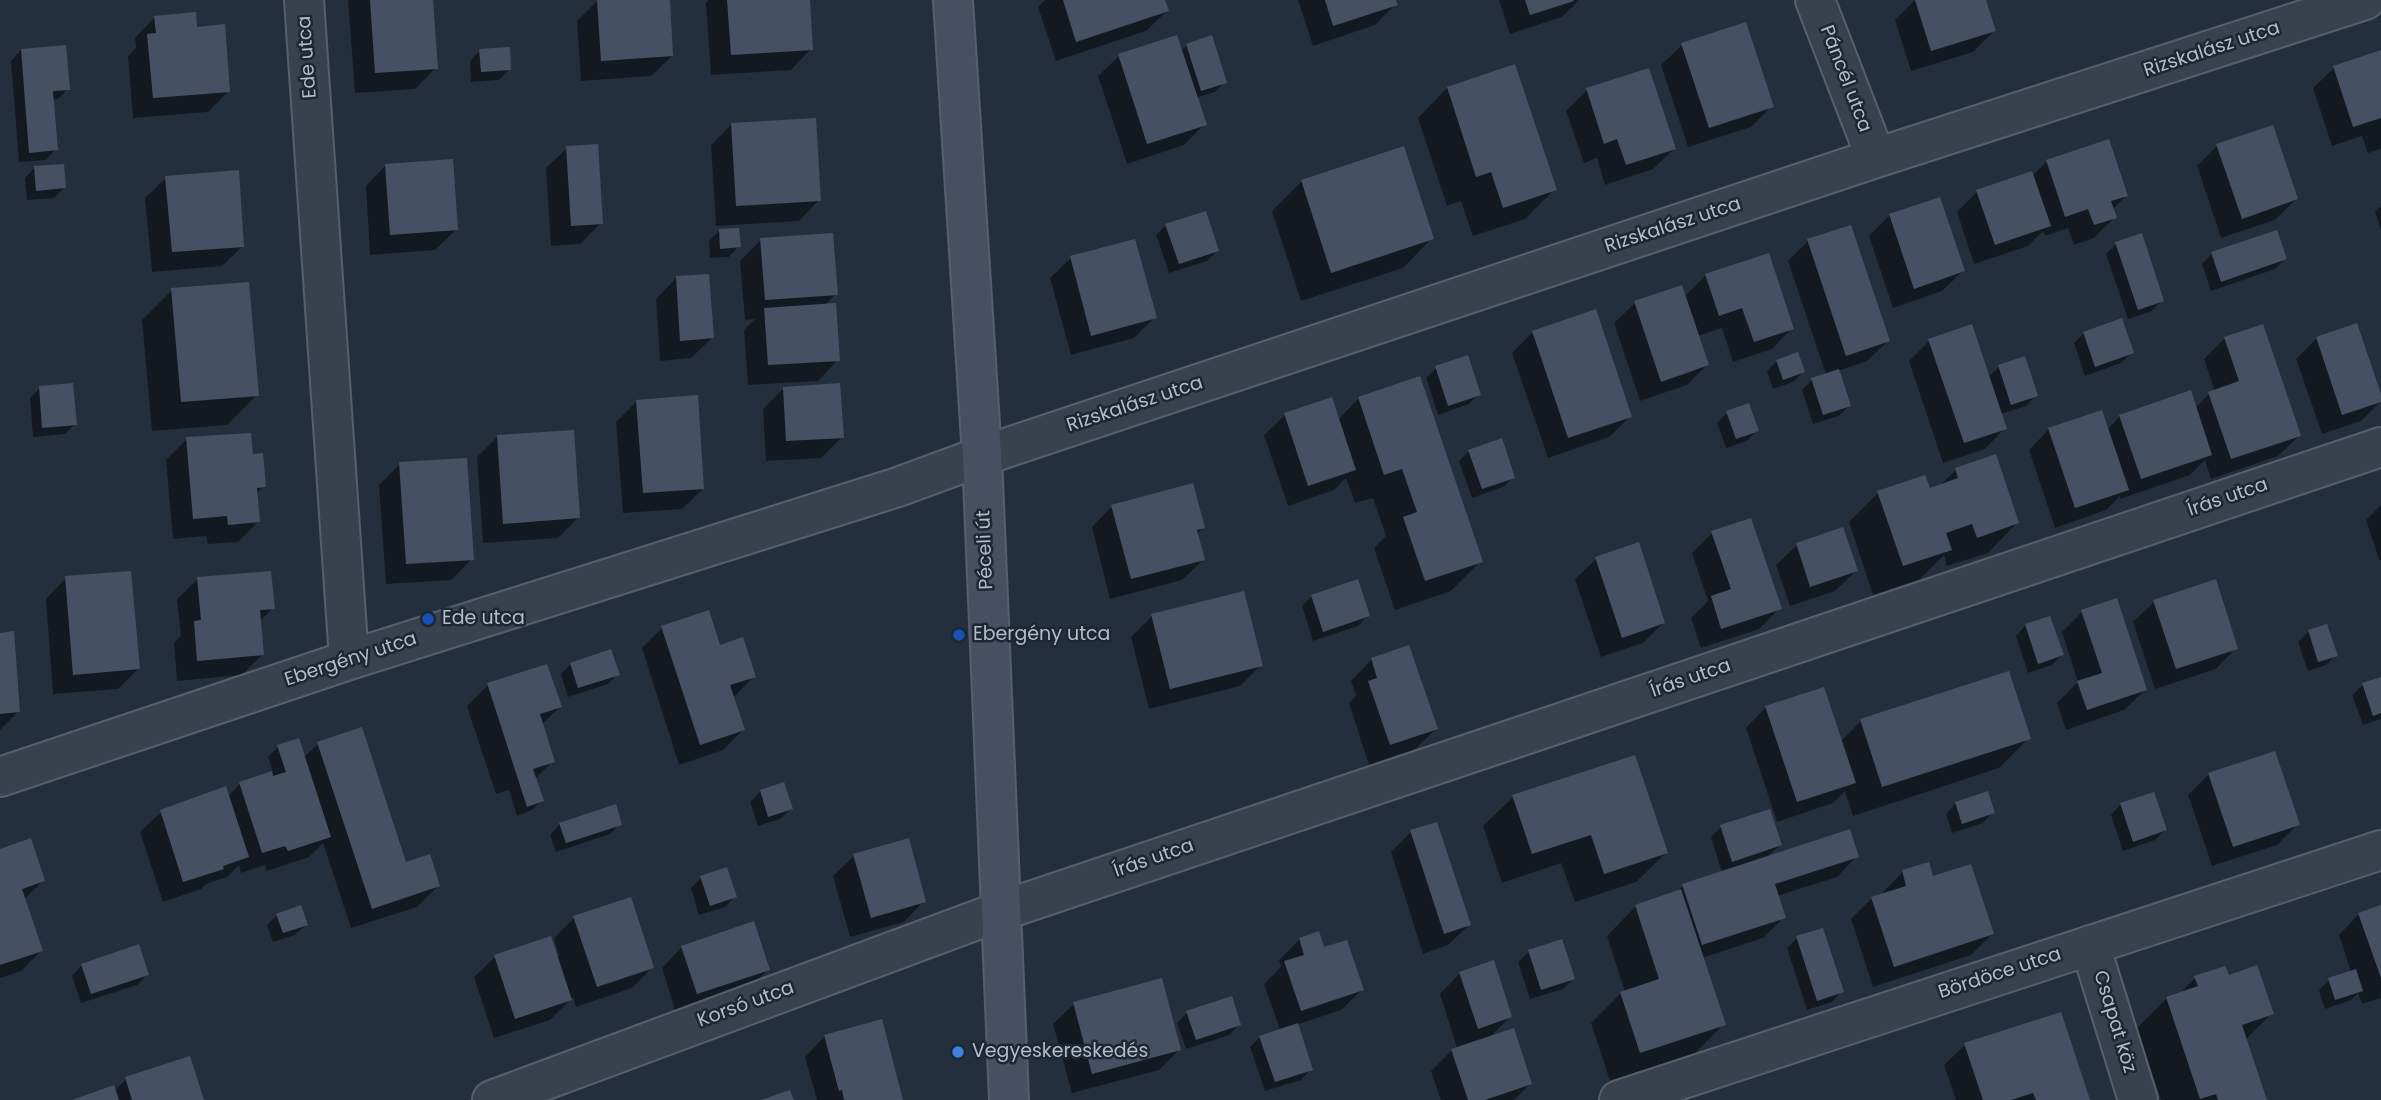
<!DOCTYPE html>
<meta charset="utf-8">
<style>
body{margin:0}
canvas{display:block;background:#242f3e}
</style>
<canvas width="2381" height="1100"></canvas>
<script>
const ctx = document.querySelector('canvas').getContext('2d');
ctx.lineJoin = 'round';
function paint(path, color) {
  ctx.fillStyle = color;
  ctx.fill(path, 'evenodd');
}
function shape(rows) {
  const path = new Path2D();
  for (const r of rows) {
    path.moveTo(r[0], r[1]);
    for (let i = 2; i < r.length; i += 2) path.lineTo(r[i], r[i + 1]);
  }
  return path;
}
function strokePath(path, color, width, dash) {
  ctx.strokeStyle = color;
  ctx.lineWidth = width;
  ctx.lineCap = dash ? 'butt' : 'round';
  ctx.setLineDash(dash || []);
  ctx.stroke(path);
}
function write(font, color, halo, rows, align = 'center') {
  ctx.font = font + ' Poppins,sans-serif';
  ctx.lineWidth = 5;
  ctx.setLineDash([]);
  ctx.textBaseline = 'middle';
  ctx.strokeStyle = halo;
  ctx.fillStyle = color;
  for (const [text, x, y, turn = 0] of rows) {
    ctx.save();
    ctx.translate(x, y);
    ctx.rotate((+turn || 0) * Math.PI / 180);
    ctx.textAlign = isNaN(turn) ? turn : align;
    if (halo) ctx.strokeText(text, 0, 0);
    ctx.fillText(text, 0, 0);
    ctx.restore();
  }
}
paint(shape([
 [348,0,431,0,436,68,415,89,355,93],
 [598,0,668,0,672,56,651,76,581,81,577,21],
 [708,0,808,0,811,49,791,70,711,75,706,3],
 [1045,0,1163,0,1167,11,1146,31,1056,61,1038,7],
 [1298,0,1394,0,1396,4,1375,25,1313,46],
 [1499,0,1579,0,1562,17,1510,34],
 [1915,0,1984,0,1994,31,1973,52,1911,71,1895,20],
 [155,17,195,29,229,91,208,112,133,118,128,56,136,48,135,38],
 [1187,45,1225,82,1215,92,1196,98,1205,124,1184,145,1127,164,1098,76,1119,56,1181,51],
 [1682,45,1772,106,1751,127,1688,147,1661,65],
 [21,50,68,89,58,99,52,100,56,149,46,160,19,162,11,61],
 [480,50,509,70,499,80,471,82,470,61],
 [2381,52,2381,149,2368,153,2362,136,2332,146,2313,88,2334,68],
 [1447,88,1555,189,1525,219,1473,236,1461,201,1447,206,1418,118],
 [1587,90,1674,149,1653,169,1605,185,1597,158,1584,163,1566,111],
 [731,125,819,200,799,221,716,226,711,145],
 [2217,146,2296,199,2275,220,2221,238,2197,166],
 [567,148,601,223,580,244,551,246,546,168],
 [1403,148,1432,238,1403,268,1301,301,1272,211,1301,182],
 [2047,161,2126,196,2112,210,2115,217,2094,238,2074,245,2068,228,2045,236,2043,231,2028,246,1974,264,1957,212,1977,192,2032,176],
 [386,165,456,230,435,250,370,255,366,186],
 [35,167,64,188,54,198,27,200,25,178],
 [166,178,243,246,222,266,152,272,145,198],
 [2381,206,2381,230,2375,212],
 [1890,215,1963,271,1942,291,1893,308,1869,236],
 [1166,225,1217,251,1207,261,1169,273,1156,235],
 [719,231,739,246,729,257,710,258,709,241],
 [761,240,836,294,825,305,838,360,818,381,748,385,744,330,755,319,745,320,740,261],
 [1808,241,1888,341,1867,361,1838,371,1849,406,1839,416,1813,424,1802,390,1812,380,1826,375,1788,261],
 [2116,244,2162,300,2152,311,2128,319,2106,254],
 [2212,254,2285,259,2275,269,2211,291,2202,264],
 [1768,255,1792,328,1772,349,1733,362,1722,328,1698,336,1707,365,1687,385,1640,401,1614,323,1635,303,1684,297,1705,276],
 [1071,258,1155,317,1134,338,1071,355,1050,278],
 [676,278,712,338,691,358,660,361,656,299],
 [172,290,257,395,227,425,152,431,142,320],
 [1533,332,1630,417,1609,437,1548,458,1512,353],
 [2084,333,2132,353,2121,363,2085,376,2074,343],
 [2225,338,2299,436,2278,456,2211,479,2205,460,2190,475,2120,499,2120,496,2106,510,2055,528,2029,450,2049,429,2107,430,2120,416,2195,408,2209,394,2215,392,2204,359],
 [2317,338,2381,401,2361,421,2322,434,2296,359],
 [1929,341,1988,377,1999,367,2036,395,2026,406,2001,414,2005,428,1985,449,1943,463,1909,361],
 [1777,361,1803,372,1793,382,1773,389,1767,371],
 [1436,368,1479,394,1469,404,1438,415,1426,378],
 [40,388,75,424,65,434,33,437,30,398],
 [783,389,842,437,821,458,766,461,763,409],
 [1359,398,1481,561,1451,591,1395,610,1374,548,1386,536,1373,498,1355,503,1346,478,1334,490,1288,506,1264,435,1285,415,1338,420],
 [637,401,703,489,682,509,623,513,616,422],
 [1727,413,1757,430,1747,441,1726,448,1717,423],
 [498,436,578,518,558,538,483,543,477,457],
 [187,439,252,456,264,486,256,494,258,522,238,542,208,544,206,536,173,539,166,460],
 [1469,451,1513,477,1503,487,1472,498,1459,461],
 [400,464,472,559,451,580,386,584,379,485],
 [1956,470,2017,523,1988,553,1947,566,1944,555,1920,579,1873,595,1849,522,1878,493,1929,490,1939,486],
 [2381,505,2381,560,2379,560,2366,520],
 [1112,506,1203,528,1197,534,1203,560,1182,580,1110,599,1092,527],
 [1712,533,1780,608,1759,629,1701,648,1691,618,1708,601,1692,553],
 [1797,545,1856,571,1835,591,1790,606,1776,565],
 [1596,559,1663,623,1643,643,1601,657,1575,579],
 [66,578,138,669,118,689,53,694,46,599],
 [198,579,273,608,259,622,262,655,242,675,177,681,174,643,181,636,177,599],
 [1312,596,1368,615,1358,626,1313,641,1302,606],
 [2154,602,2236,648,2216,669,2155,689,2133,622],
 [2082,612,2145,690,2124,710,2066,730,2057,703,2078,682,2062,632],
 [1152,616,1261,665,1240,686,1149,709,1131,637],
 [2026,625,2062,655,2052,665,2028,673,2016,636],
 [2326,626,2336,655,2326,665,2308,671,2298,642,2308,632],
 [662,628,718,647,754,676,733,698,743,730,723,750,679,765,642,648],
 [0,634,19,711,0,730],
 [1408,648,1436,729,1415,749,1369,765,1349,703,1356,695,1351,681,1371,660],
 [571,664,618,674,608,684,568,697,561,674],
 [2381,679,2381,719,2363,725,2352,695,2363,685],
 [488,685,560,707,541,725,553,761,534,780,542,800,532,810,517,816,509,790,496,794,467,706],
 [1766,707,1840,742,1861,721,2029,738,1999,768,1853,816,1845,791,1833,803,1777,822,1746,728],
 [318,744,405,864,438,886,417,907,351,928,323,843,309,857,267,871,265,865,241,873,239,865,227,877,206,884,201,889,163,902,140,832,161,812,228,796,240,784,273,772,268,757,278,747,303,758],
 [2209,774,2298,824,2277,845,2212,866,2188,795],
 [761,791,791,809,780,819,758,826,750,802],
 [1513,797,1666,853,1636,882,1575,902,1561,863,1502,883,1483,826],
 [1956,803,1993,812,1983,823,1952,833,1946,814],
 [2121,804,2165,830,2155,840,2123,851,2111,815],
 [560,824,620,824,610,834,556,852,550,835],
 [1721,827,1780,845,1766,858,1857,856,1837,877,1777,896,1784,917,1763,938,1702,958,1724,1024,1694,1054,1610,1081,1591,1023,1621,993,1625,992,1607,936,1636,906,1675,893,1683,886,1722,873,1711,837],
 [1411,832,1469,925,1448,945,1423,954,1391,852],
 [0,851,43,881,24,899,41,951,21,971,0,978],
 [854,856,924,901,904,922,850,937,833,876],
 [1903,872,1932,879,1992,934,1971,955,1873,987,1851,919,1872,898,1883,895,1882,893],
 [701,878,735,896,725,907,699,915,691,888],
 [2381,907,2381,998,2362,1004,2358,993,2351,1000,2325,1009,2319,990,2329,980,2351,972,2339,935,2359,914],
 [277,915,306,925,295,935,273,942,267,925],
 [574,918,652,968,632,988,576,1007,573,997,550,1020,494,1038,474,977,495,957,559,956,554,938],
 [1797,938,1842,991,1832,1002,1807,1010,1787,948],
 [1300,939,1323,949,1362,990,1341,1010,1296,1025,1311,1069,1301,1080,1265,1091,1250,1047,1260,1037,1280,1030,1264,984,1281,967,1279,960],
 [682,947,768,970,747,990,676,1013,662,968],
 [1529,952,1573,979,1563,989,1530,999,1518,962],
 [82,965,147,975,137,985,81,1003,72,976],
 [1460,973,1510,1017,1489,1038,1530,1084,1514,1100,1441,1100,1431,1071,1452,1050,1457,1048,1440,994],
 [2228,977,2271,1014,2245,1040,2265,1100,2161,1100,2137,1028,2167,998,2179,994,2195,978],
 [1074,1004,1179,1050,1159,1070,1072,1093,1053,1024],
 [1187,1012,1239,1025,1229,1035,1186,1049,1177,1023],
 [825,1036,901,1100,817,1100,805,1057],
 [1965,1045,2088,1100,1956,1100,1944,1065],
 [126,1079,203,1100,76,1100,114,1091]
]), '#0007');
paint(shape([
 [370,0,433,0,438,69,375,73],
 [597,0,670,0,673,56,601,61],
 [727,0,810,0,813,50,731,55],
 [1063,0,1165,0,1169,11,1076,42],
 [1325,0,1396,0,1398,5,1333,26],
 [1525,0,1573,0,1574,1,1530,15],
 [1915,0,1986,0,1996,31,1931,51],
 [196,12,197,27,225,24,230,92,153,98,147,34,156,33,154,16],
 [1746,22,1774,107,1709,128,1681,43],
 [1177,35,1207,125,1147,144,1118,54],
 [1212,35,1227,83,1201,91,1186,44],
 [66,45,70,90,53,91,58,150,29,153,21,49],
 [510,47,511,70,481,72,479,49],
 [2381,50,2381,118,2353,127,2333,66],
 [1515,64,1557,190,1503,208,1491,172,1476,177,1447,87],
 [1649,68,1676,149,1626,165,1617,139,1604,144,1586,88],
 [816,118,821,201,736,206,731,123],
 [2273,125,2298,199,2242,219,2216,144],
 [2109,139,2128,196,2111,201,2117,218,2094,225,2088,209,2065,217,2046,160],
 [598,144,603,224,571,226,566,146],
 [1404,146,1434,239,1331,273,1301,180],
 [453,159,458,230,390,235,385,164],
 [64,164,66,188,36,191,34,166],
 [239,170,244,247,172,252,165,176],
 [2032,171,2051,226,1995,245,1976,190],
 [1940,197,1965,271,1914,289,1889,214],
 [1206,211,1219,251,1179,264,1165,224],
 [1851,225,1890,341,1846,356,1807,239],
 [739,228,741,247,720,249,719,229],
 [2277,230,2287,259,2221,282,2211,252],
 [833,233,838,295,765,300,760,238],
 [2142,233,2164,301,2138,310,2115,242],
 [1135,239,1157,318,1091,336,1070,256],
 [1769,253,1794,329,1754,342,1742,308,1719,316,1705,274],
 [709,274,714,338,680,341,676,276],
 [249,282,259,396,181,402,171,288],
 [1682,285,1709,365,1661,382,1634,301],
 [836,303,840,361,768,365,764,308],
 [1596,309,1632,417,1568,438,1532,331],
 [2122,318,2134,353,2095,367,2083,332],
 [2357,323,2381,394,2381,402,2342,415,2316,337],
 [1972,324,2007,429,1964,443,1928,339],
 [2263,324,2301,436,2231,459,2208,392,2239,381,2224,337],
 [1798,352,1805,372,1783,380,1776,360],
 [1468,355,1481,395,1448,406,1435,366],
 [2025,356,2038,396,2011,405,1998,365],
 [1839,369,1851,406,1823,415,1811,378],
 [1420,376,1483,562,1425,581,1403,517,1417,512,1402,469,1384,475,1358,397],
 [73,383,77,425,42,428,39,386],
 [840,383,844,438,786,441,783,387],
 [2191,390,2212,455,2141,479,2119,415],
 [698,395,704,489,643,493,636,400],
 [1332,397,1356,470,1308,486,1284,413],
 [1749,403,1759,431,1736,439,1726,411],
 [2102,410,2129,490,2075,508,2048,428],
 [574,430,580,518,503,524,497,435],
 [251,433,253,454,263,453,266,487,257,488,260,522,228,525,227,516,193,519,186,437],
 [1502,438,1515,478,1482,489,1468,450],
 [1996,454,2019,523,1977,538,1972,524,1946,533,1952,550,1903,566,1877,491,1925,475,1930,488,1958,478,1955,468],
 [467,458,474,560,406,564,399,462],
 [1193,483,1205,528,1197,530,1205,560,1131,579,1111,505],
 [1751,518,1782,609,1721,629,1711,596,1731,589,1711,531],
 [1843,527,1858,571,1810,587,1796,543],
 [1639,542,1665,623,1622,638,1595,557],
 [131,571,140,669,73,675,65,576],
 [271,571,275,609,260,610,264,655,197,661,194,621,201,620,197,577],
 [1358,579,1370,616,1323,632,1311,595],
 [2216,579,2238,649,2176,669,2153,600],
 [1244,591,1263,666,1170,689,1151,614],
 [2117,598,2147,690,2087,710,2077,681,2102,673,2081,610],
 [709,610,720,645,743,637,756,677,730,685,745,730,700,745,661,626],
 [2050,616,2064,655,2038,664,2025,624],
 [2327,624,2338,656,2318,662,2308,630],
 [14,631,20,712,0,714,0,633],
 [1409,645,1438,729,1390,745,1368,681,1377,678,1371,658],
 [611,649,620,675,578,688,570,663],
 [547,664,562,707,540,714,555,762,533,769,544,801,527,807,487,683],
 [2009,671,2031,739,1882,787,1860,719],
 [2381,677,2381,713,2373,716,2362,683],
 [1824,687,1856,783,1797,802,1765,706],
 [362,727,406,862,430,854,440,886,372,909,317,742],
 [299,738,331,837,288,851,285,846,262,853,239,782,272,771,273,776,286,772,277,745],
 [2275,751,2300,825,2233,847,2208,773],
 [1635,755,1668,853,1604,874,1591,835,1532,854,1512,795],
 [784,782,793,809,768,817,760,790],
 [226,786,249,857,223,866,224,869,183,882,160,810],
 [1988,791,1995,813,1962,824,1955,802],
 [2154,792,2167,830,2133,842,2120,803],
 [616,804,622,825,566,843,559,823],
 [1770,809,1782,845,1732,862,1720,825],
 [1437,822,1471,925,1444,934,1410,830],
 [1850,829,1859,857,1775,884,1786,918,1702,945,1682,884],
 [31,838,45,881,22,889,43,951,0,965,0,849],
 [909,838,926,902,871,918,853,854],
 [1929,862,1933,876,1971,864,1994,934,1894,967,1871,897,1906,886,1902,870],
 [727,867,737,897,710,906,700,876],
 [1681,889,1726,1025,1640,1053,1620,992,1659,979,1635,905],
 [631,897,654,968,597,987,573,916],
 [301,905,308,925,283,933,276,914],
 [2381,905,2381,978,2358,913],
 [754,921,770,970,697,994,681,946],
 [1823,928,1844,992,1817,1001,1796,936],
 [1319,931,1324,947,1347,940,1364,990,1301,1011,1284,961,1304,955,1299,938],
 [551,936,572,1000,515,1019,494,955],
 [1562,939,1575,979,1541,990,1528,950],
 [139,944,149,975,91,994,81,964],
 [1494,960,1512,1017,1478,1029,1459,972],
 [2257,965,2274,1014,2242,1025,2267,1100,2218,1100,2216,1094,2200,1099,2166,997,2198,986,2194,976,2225,966,2229,975],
 [2356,969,2363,991,2335,1000,2328,978],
 [1162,978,1181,1050,1092,1074,1073,1002],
 [1232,996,1241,1025,1196,1040,1186,1011],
 [2061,1012,2090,1100,2036,1100,2033,1093,2011,1100,1983,1100,1964,1043],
 [882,1019,903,1100,844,1100,842,1090,839,1091,824,1035],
 [1298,1023,1313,1070,1275,1082,1259,1036],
 [1514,1028,1532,1084,1485,1100,1468,1100,1451,1049],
 [190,1056,204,1100,132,1100,125,1077],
 [114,1085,119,1100,72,1100],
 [790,1090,794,1100,761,1100]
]), '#455162');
const minor = shape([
 [304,0,349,660],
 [1815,0,1876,158],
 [0,777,349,660,898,487,982,456,1876,158,2365,0],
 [2090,945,2138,1100],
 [492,1100,1001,911,2381,447],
 [1619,1100,2381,850]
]);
const secondary = shape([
 [953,0,982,456,1009,1100]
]);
strokePath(minor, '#565f6c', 42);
strokePath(secondary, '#565f6c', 42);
strokePath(minor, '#38414e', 38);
strokePath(secondary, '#465061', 38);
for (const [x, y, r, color] of [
 [428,619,7,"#1a4fb4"],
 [959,635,7,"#1a4fb4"],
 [958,1052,7,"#3f7fe0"]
]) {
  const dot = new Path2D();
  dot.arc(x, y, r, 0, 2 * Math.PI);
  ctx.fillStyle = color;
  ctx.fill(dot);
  strokePath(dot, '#1d2633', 2.5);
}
write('19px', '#b4bcc9', '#1d2633', [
 ["Rizskalász utca",2212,50,-18],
 ["Ede utca",308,57,-94],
 ["Páncél utca",1845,79,69],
 ["Rizskalász utca",1673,226,-18],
 ["Rizskalász utca",1135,405,-18],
 ["Írás utca",2228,498,-19],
 ["Péceli út",986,550,-92],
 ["Ebergény utca",351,660,-18],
 ["Írás utca",1691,679,-19],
 ["Írás utca",1154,859,-19],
 ["Bördöce utca",2000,974,-18],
 ["Korsó utca",746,1005,-20],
 ["Csapat köz",2114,1022,73]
]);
write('19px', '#b4bcc9', '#1d2633', [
 ["Ede utca",442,619],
 ["Ebergény utca",973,635],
 ["Vegyeskereskedés",972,1052]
], 'left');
</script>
